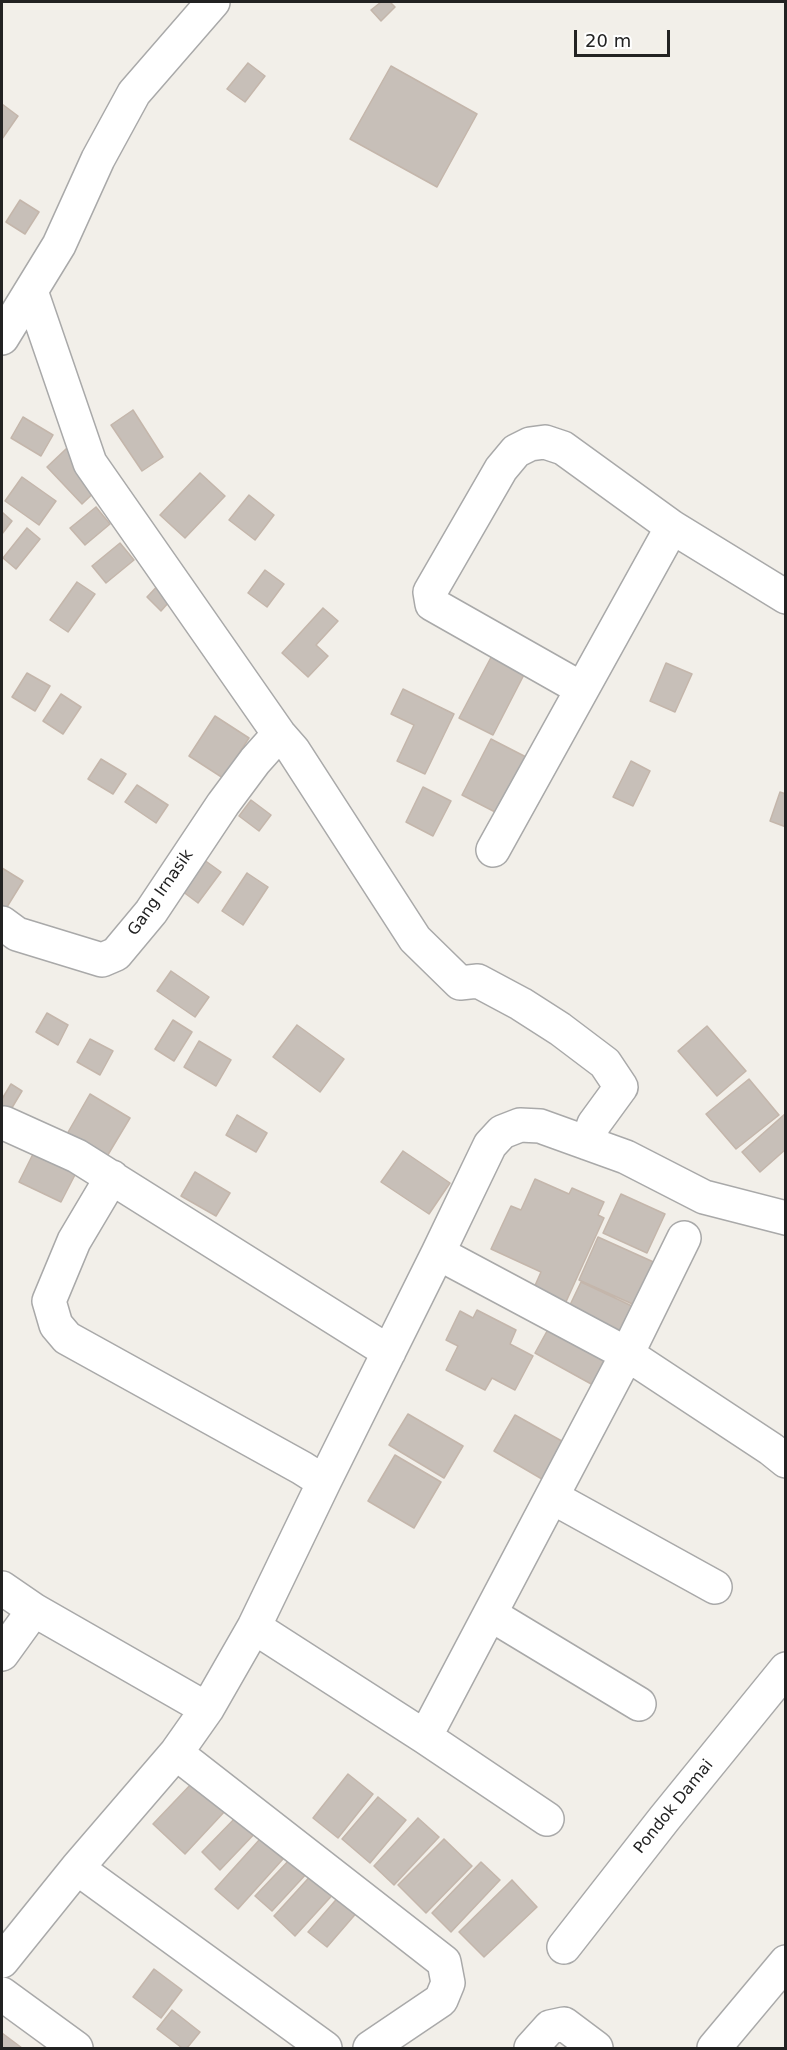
<!DOCTYPE html>
<style>
body{margin:0}
#map{position:relative;width:787px;height:2050px;overflow:hidden;background:#f2efe9;font-family:"DejaVu Sans",sans-serif}
canvas{display:block}
.frame{position:absolute;inset:0;border:3px solid #222;pointer-events:none}
.scale{position:absolute;left:574px;top:30px;width:96px;height:27px;box-sizing:border-box;border:3px solid #222;border-top:0;padding-left:8px;font-size:18px;line-height:21px;white-space:nowrap;color:#222;-webkit-text-stroke:4px #fff;paint-order:stroke}
</style>
<div id="map">
<canvas width="787" height="2050"></canvas>
<div class="frame"></div>
<div class="scale">20 m</div>
</div>
<script>
const ctx = document.querySelector('canvas').getContext('2d');
ctx.lineJoin = 'round';
function paint(path, color) {
  ctx.fillStyle = color;
  ctx.fill(path, 'evenodd');
}
function shape(rows) {
  const path = new Path2D();
  for (const r of rows) {
    path.moveTo(r[0], r[1]);
    for (let i = 2; i < r.length; i += 2) path.lineTo(r[i], r[i + 1]);
  }
  return path;
}
function strokePath(path, color, width, dash) {
  ctx.strokeStyle = color;
  ctx.lineWidth = width;
  ctx.lineCap = dash ? 'butt' : 'round';
  ctx.setLineDash(dash || []);
  ctx.stroke(path);
}
function write(font, color, halo, rows, align = 'center') {
  ctx.font = font + ' "DejaVu Sans",sans-serif';
  ctx.lineWidth = 6;
  ctx.setLineDash([]);
  ctx.textBaseline = 'middle';
  ctx.strokeStyle = halo;
  ctx.fillStyle = color;
  for (const [text, x, y, turn = 0] of rows) {
    ctx.save();
    ctx.translate(x, y);
    ctx.rotate((+turn || 0) * Math.PI / 180);
    ctx.textAlign = isNaN(turn) ? turn : align;
    if (halo) ctx.strokeText(text, 0, 0);
    ctx.fillText(text, 0, 0);
    ctx.restore();
  }
}
const building = shape([
 [381,2,390,2,395,7,381,21,371,10,381,2],
 [248,63,265,76,245,102,227,89,248,63],
 [391,66,477,114,437,187,350,139,391,66],
 [2,104,18,116,2,139,2,104],
 [20,200,39,212,25,234,6,222,20,200],
 [133,410,163,457,142,471,111,425,133,410],
 [23,417,53,435,41,456,11,438,23,417],
 [67,448,102,485,82,504,47,467,67,448],
 [200,473,225,496,185,538,160,515,200,473],
 [22,477,56,501,39,525,5,501,22,477],
 [249,495,274,515,255,540,229,520,249,495],
 [96,507,110,524,85,545,70,528,96,507],
 [2,512,12,521,2,534,2,512],
 [27,528,40,539,16,569,3,558,27,528],
 [120,543,134,560,106,583,92,566,120,543],
 [265,570,284,584,267,607,248,593,265,570],
 [163,580,177,593,161,611,147,597,163,580],
 [77,582,95,594,68,632,50,620,77,582],
 [323,608,338,621,316,645,328,656,308,677,282,653,323,608],
 [497,646,530,663,493,735,459,718,497,646],
 [666,663,692,674,675,712,650,701,666,663],
 [27,673,50,686,35,711,12,697,27,673],
 [403,689,454,714,425,774,397,761,414,725,391,714,403,689],
 [61,694,81,707,63,734,43,721,61,694],
 [215,716,249,738,223,778,189,756,215,716],
 [491,739,528,758,499,814,462,795,491,739],
 [101,759,126,774,113,794,88,779,101,759],
 [631,761,650,771,633,806,613,797,631,761],
 [137,785,168,805,156,823,125,802,137,785],
 [423,787,451,801,433,836,406,822,423,787],
 [780,792,786,794,786,827,770,821,780,792],
 [251,800,271,815,259,831,239,816,251,800],
 [200,857,221,872,198,903,178,888,200,857],
 [2,868,23,881,2,915,2,868],
 [247,873,268,887,243,925,222,911,247,873],
 [171,971,209,997,195,1017,157,991,171,971],
 [47,1013,68,1025,58,1045,36,1032,47,1013],
 [173,1020,192,1032,174,1061,155,1049,173,1020],
 [297,1025,344,1059,320,1092,273,1057,297,1025],
 [707,1026,746,1071,717,1096,678,1051,707,1026],
 [90,1039,113,1051,100,1075,77,1062,90,1039],
 [199,1041,231,1060,216,1086,184,1067,199,1041],
 [749,1079,779,1115,736,1149,706,1114,749,1079],
 [11,1084,22,1091,7,1116,2,1113,2,1099,11,1084],
 [90,1094,130,1118,106,1158,67,1134,90,1094],
 [786,1113,786,1149,760,1172,742,1152,786,1113],
 [237,1115,267,1133,256,1152,226,1135,237,1115],
 [36,1148,78,1169,61,1202,19,1182,36,1148],
 [403,1151,450,1183,429,1214,381,1182,403,1151],
 [195,1172,230,1193,216,1216,181,1196,195,1172],
 [535,1179,569,1194,572,1188,604,1202,598,1215,604,1218,565,1304,533,1290,541,1272,491,1249,511,1206,521,1210,535,1179],
 [621,1194,665,1214,647,1253,603,1233,621,1194],
 [598,1237,658,1264,639,1307,579,1280,598,1237],
 [581,1282,634,1307,622,1332,569,1307,581,1282],
 [477,1310,516,1330,510,1344,533,1356,515,1390,492,1378,485,1390,446,1370,458,1346,446,1340,460,1311,473,1318,477,1310],
 [552,1322,610,1354,593,1385,535,1353,552,1322],
 [408,1414,463,1446,444,1478,389,1445,408,1414],
 [515,1415,569,1445,547,1482,494,1451,515,1415],
 [395,1455,441,1482,414,1528,368,1501,395,1455],
 [348,1774,373,1794,338,1838,313,1818,348,1774],
 [195,1780,226,1810,185,1854,153,1824,195,1780],
 [378,1797,406,1820,370,1863,342,1839,378,1797],
 [242,1811,260,1828,220,1870,202,1852,242,1811],
 [418,1818,439,1837,394,1885,374,1866,418,1818],
 [260,1839,283,1859,238,1909,215,1889,260,1839],
 [444,1839,472,1866,426,1913,398,1885,444,1839],
 [293,1856,309,1871,272,1911,255,1896,293,1856],
 [481,1862,500,1880,451,1932,432,1913,481,1862],
 [315,1871,337,1890,295,1936,274,1916,315,1871],
 [512,1880,537,1907,484,1957,459,1932,512,1880],
 [341,1894,359,1910,327,1947,308,1932,341,1894],
 [154,1969,182,1990,161,2018,133,1997,154,1969],
 [172,2010,200,2032,187,2048,182,2048,157,2029,172,2010],
 [2,2033,22,2048,2,2048,2,2033]
]);
paint(building, '#c7bfb8');
strokePath(building, '#c4b6ab', 1.5);
const minor = shape([
 [31,291,90,463,279,734,293,750,415,939,460,983,478,981,521,1004,560,1029,605,1063,621,1087,594,1124,587,1143],
 [2,338,59,245,98,159,134,93,213,2],
 [582,689,432,604,430,592,501,469,516,451,530,444,545,442,563,448,672,527,786,597],
 [493,850,672,527],
 [2,923,17,934,102,960,116,954,151,912,223,804,255,761,279,734],
 [4,1123,77,1156,389,1352],
 [112,1177,74,1241,49,1301,56,1325,67,1338,302,1468,324,1482],
 [438,1253,627,1354,771,1449,786,1461],
 [552,1497,715,1587],
 [2,1588,34,1610,207,1709],
 [490,1614,639,1704],
 [254,1627,425,1737,547,1819],
 [2,1654,28,1618],
 [425,1737,627,1354,684,1238],
 [176,1753,444,1962,448,1983,441,2000,370,2048],
 [77,1868,325,2048],
 [564,1947,664,1819,786,1669],
 [2,1961,77,1868,176,1753,207,1709,254,1627,324,1482,438,1253,490,1145,502,1132,520,1125,540,1126,626,1157,704,1197,786,1218],
 [2,1994,76,2048],
 [531,2048,550,2027,564,2024,596,2048],
 [714,2048,786,1962]
]);
strokePath(minor, '#a9a9a9', 36);
strokePath(minor, '#fff', 33);
write('16px', '#222', '#fff', [
 ["Gang Irnasik",161,893,-55],
 ["Pondok Damai",674,1807,-51]
]);
</script>
